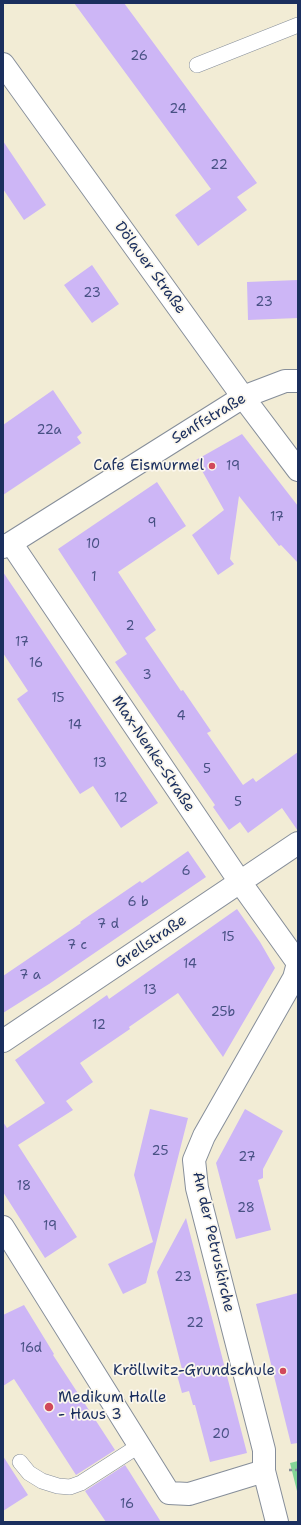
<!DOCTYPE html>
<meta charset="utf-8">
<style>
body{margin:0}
#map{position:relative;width:301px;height:1525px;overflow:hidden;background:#f2ecd5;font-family:"Shantell Sans",sans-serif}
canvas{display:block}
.frame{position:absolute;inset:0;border:4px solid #1b2f5e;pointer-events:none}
</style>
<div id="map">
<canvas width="301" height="1525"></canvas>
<div class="frame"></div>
</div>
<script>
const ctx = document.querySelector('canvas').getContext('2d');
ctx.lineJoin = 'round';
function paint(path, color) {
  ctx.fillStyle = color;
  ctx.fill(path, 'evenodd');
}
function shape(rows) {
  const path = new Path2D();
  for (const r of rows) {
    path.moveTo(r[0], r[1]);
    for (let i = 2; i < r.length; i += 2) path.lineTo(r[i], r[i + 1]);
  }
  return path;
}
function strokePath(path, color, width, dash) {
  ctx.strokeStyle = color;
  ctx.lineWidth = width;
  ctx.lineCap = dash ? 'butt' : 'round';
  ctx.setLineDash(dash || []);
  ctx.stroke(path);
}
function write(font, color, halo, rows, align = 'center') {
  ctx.font = font + ' "Shantell Sans",sans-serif';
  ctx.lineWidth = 3.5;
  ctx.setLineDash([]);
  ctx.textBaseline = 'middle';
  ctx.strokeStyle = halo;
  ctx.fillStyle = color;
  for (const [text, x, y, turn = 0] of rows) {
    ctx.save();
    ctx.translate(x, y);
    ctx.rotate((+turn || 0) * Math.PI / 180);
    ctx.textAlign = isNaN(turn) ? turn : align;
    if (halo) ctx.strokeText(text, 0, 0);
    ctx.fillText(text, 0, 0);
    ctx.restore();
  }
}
paint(shape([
 [298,1461,298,1495,290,1463]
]), '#84d697');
paint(shape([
 [74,3,124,3,257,183,237,197,247,210,198,246,175,215,211,189],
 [3,141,46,205,24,220,3,189],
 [92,265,119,304,92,323,64,285],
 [298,280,298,318,248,320,247,282],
 [53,390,82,433,77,437,81,443,3,495,3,425],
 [242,434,298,506,298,563,281,545,279,546,239,496,230,559,234,564,218,575,192,535,224,510,196,460],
 [157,482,186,526,118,572,156,630,145,638,181,691,183,690,211,731,207,733,243,785,253,778,256,782,298,752,298,831,282,808,248,833,240,822,229,830,213,807,215,805,115,662,127,654,58,549],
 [3,572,158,803,121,828,93,786,80,794,17,699,28,691,3,653],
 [188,851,206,877,49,984,3,1013,3,976,81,923,80,922,140,881,142,883],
 [237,909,260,942,275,968,223,1057,178,993,129,1027,130,1029,80,1063,93,1082,66,1101,73,1110,18,1145,77,1237,45,1258,3,1192,3,1122,7,1128,45,1103,15,1060,107,995,109,999],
 [150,1109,188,1118,146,1283,123,1294,108,1264,153,1242,134,1175],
 [245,1109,283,1131,263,1169,263,1178,258,1180,271,1230,236,1239,216,1163],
 [186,1218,247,1453,210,1462,195,1405,193,1405,189,1391,182,1393,177,1375,183,1373,157,1272],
 [298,1293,298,1443,291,1444,256,1304],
 [24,1305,54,1354,53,1355,115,1450,76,1475,14,1379,3,1386,3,1315],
 [3,1456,28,1495,3,1511],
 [125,1465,129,1471,161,1522,106,1522,85,1491]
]), '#cdb6f6');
const service = shape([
 [197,65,298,25],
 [20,1462,29,1473,42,1481,58,1486,70,1487,81,1483,140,1445]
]);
const minor = shape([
 [3,64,243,397,298,470],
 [11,543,240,882,298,963],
 [3,547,11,543,243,397,285,381,298,381],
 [3,1041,298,843],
 [3,1227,169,1493,189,1494,264,1471],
 [277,1522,264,1471,264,1450,197,1188,194,1160,204,1136,294,978,298,963]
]);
strokePath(service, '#868e9a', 16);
strokePath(minor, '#868e9a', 24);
strokePath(shape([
 [289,1470,298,1470]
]), '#868e9a', 2.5, [3, 3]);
strokePath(service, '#fff', 15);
strokePath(minor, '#fff', 22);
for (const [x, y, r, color] of [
 [212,466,4,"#d1495b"],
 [283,1371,4,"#d1495b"],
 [49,1407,5,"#d1495b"]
]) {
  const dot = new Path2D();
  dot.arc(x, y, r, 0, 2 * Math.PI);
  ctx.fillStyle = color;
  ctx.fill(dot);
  strokePath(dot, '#fbf7ec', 1.5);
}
write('13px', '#485184', null, [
 ["26",139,57],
 ["24",178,110],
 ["22",219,166],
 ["23",92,294],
 ["23",264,303],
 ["22a",49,431],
 ["19",233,467],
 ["17",277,518],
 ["9",152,524],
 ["10",93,545],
 ["1",94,578],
 ["2",130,627],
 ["17",22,643],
 ["16",36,664],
 ["3",147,676],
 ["15",58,699],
 ["4",181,717],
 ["14",75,726],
 ["13",100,764],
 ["5",207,770],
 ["12",121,799],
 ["5",238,803],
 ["6",186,872],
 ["6 b",138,903],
 ["7 d",108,925],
 ["15",228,938],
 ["7 c",77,946],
 ["14",190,965],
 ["7 a",30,976],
 ["13",150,991],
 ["25b",223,1013],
 ["12",99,1026],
 ["25",160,1152],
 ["27",247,1158],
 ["18",24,1187],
 ["28",246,1209],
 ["19",50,1227],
 ["23",183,1278],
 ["22",195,1324],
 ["16d",31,1349],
 ["20",221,1435],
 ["16",127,1505]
]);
write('15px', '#1b2f5e', '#fbf7ec', [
 ["Dölauer Straße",150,268,54],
 ["Senffstraße",209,419,-31],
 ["Max-Nenke-Straße",153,754,56],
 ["Grellstraße",151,942,-34],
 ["An der Petruskirche",213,1242,77]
]);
write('15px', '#1b2f5e', '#fbf7ec', [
 ["Cafe Eismurmel",204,466],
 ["Kröllwitz-Grundschule",275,1371],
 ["Medikum Halle",58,1398,"left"],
 ["- Haus 3",58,1415,"left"]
], 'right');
</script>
